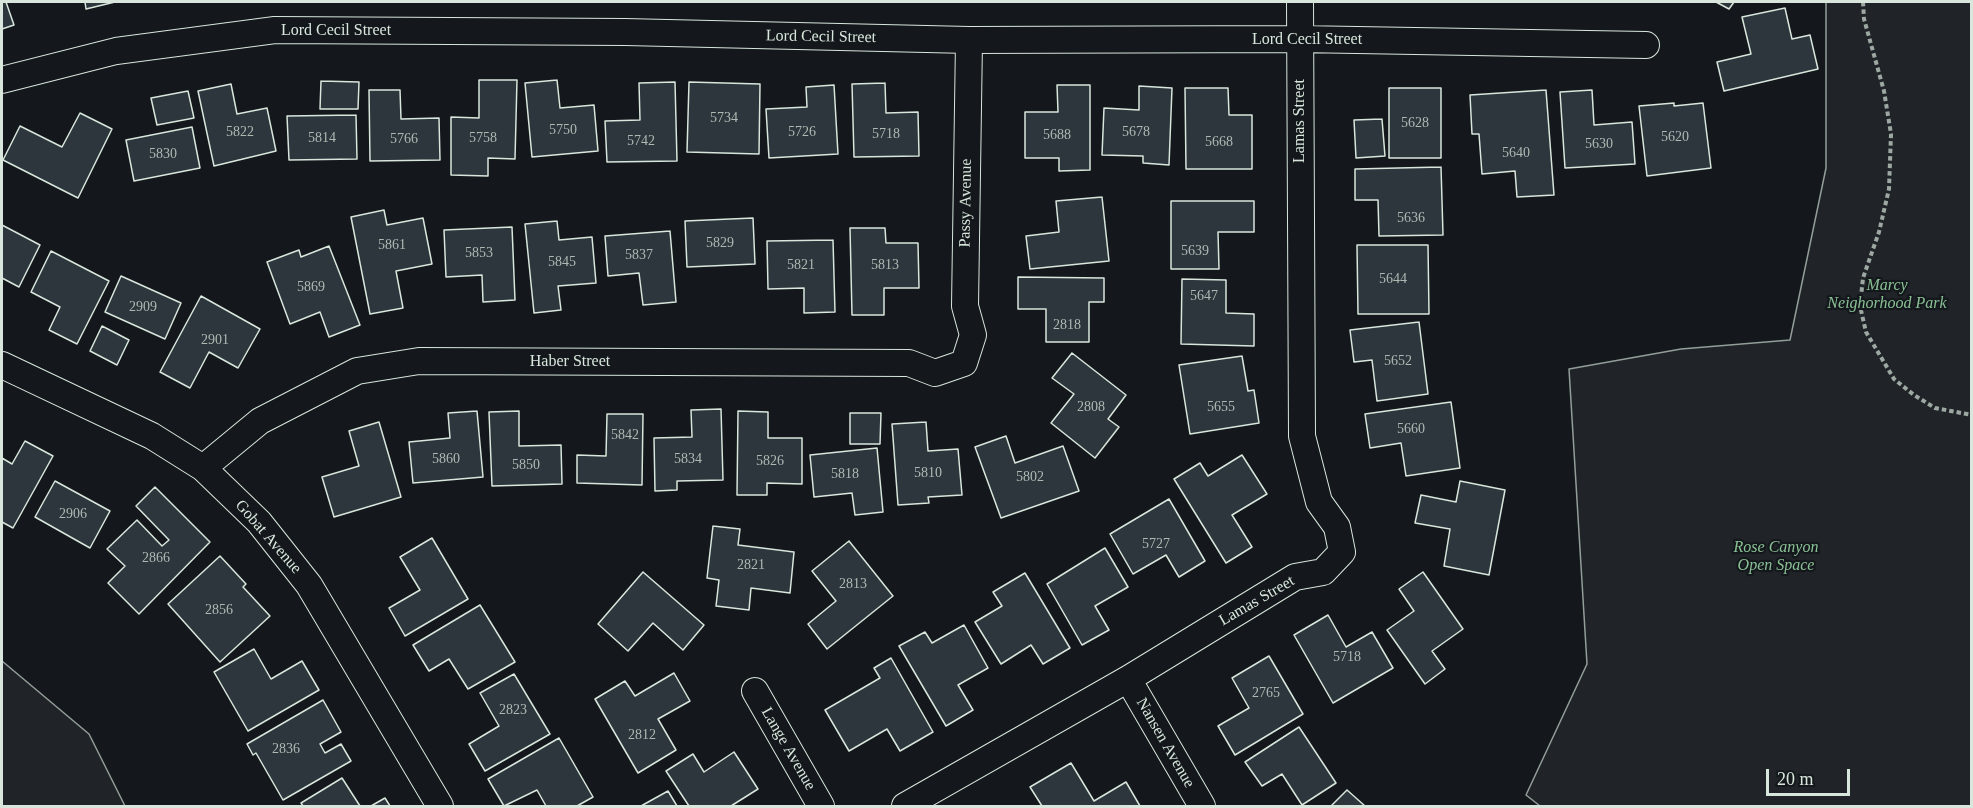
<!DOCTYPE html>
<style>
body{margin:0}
#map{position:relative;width:1973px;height:808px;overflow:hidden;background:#14181c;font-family:"Times New Roman",serif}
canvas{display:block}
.frame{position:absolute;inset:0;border:3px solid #d8e6dc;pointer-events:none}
.scale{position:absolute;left:1766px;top:769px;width:84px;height:27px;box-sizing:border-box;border:3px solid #d8e6dc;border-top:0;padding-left:8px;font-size:18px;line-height:21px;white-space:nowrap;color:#d8e6dc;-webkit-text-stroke:4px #14181c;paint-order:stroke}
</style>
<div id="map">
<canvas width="1973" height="808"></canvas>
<div class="frame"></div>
<div class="scale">20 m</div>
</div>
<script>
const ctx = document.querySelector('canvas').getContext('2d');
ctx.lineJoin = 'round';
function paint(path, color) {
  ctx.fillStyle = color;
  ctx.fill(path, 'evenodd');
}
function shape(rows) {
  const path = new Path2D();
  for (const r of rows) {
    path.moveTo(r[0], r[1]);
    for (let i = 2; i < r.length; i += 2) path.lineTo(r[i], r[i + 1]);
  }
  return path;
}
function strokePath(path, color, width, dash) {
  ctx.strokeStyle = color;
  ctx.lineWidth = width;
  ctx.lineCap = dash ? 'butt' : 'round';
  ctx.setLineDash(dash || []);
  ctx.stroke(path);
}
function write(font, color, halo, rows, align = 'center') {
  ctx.font = font + ' "Times New Roman",serif';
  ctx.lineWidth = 4.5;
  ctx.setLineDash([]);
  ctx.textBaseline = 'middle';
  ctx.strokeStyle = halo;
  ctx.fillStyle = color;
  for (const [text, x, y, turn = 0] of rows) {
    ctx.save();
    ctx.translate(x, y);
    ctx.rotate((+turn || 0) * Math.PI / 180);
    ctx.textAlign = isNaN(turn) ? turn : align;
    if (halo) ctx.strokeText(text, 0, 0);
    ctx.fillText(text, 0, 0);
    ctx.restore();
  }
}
const green = shape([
 [1826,2,1971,2,1971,806,1540,806,1526,795,1587,664,1569,369,1681,349,1790,340,1826,168,1826,2],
 [2,661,89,734,125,806,2,806,2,661]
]);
paint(green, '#202428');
strokePath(green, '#939e99', 1.5);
const building = shape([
 [2,2,6,2,14,25,2,29,2,2],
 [85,2,115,2,86,9,85,2],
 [1716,2,1734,2,1729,9,1716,2],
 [1785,8,1792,39,1810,35,1818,69,1724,91,1717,62,1751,54,1742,17,1785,8],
 [479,80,517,80,515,159,488,158,488,176,451,175,451,117,479,118,479,80],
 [557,80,560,108,594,105,598,151,532,157,525,83,557,80],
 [321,81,359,82,358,109,320,109,321,81],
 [675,82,677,161,607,162,605,121,640,120,639,83,675,82],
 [689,82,760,84,759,154,687,152,689,82],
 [885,83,886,113,918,112,919,156,854,157,852,84,885,83],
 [231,84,237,114,267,108,276,151,214,166,198,91,231,84],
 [834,85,838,154,769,158,766,109,807,107,806,87,834,85],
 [1057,85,1090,85,1090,170,1059,171,1059,158,1025,158,1025,112,1058,112,1057,85],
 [1139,86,1172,88,1169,165,1143,163,1143,156,1102,155,1104,108,1139,110,1139,86],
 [1185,88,1228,88,1229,115,1252,115,1252,169,1186,169,1185,88],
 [1389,88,1441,88,1441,158,1389,158,1389,88],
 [369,90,400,90,401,119,439,118,440,160,370,161,369,90],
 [1546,90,1554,195,1517,197,1515,171,1482,174,1479,134,1472,134,1470,95,1546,90],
 [1592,90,1594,125,1632,122,1635,164,1565,168,1560,92,1592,90],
 [188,91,194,118,157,125,151,98,188,91],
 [1674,103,1674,106,1703,103,1711,168,1647,176,1639,106,1674,103],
 [80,113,112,129,78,198,3,160,20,126,62,147,80,113],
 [356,115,357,159,289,160,287,116,356,115],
 [1382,119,1385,156,1356,158,1354,120,1382,119],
 [192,127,200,168,134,181,126,140,192,127],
 [1441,167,1443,235,1379,236,1378,200,1355,200,1355,169,1441,167],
 [1102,197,1109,261,1030,269,1026,236,1059,232,1056,201,1102,197],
 [1171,201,1254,201,1254,232,1218,232,1219,269,1171,269,1171,201],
 [384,210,387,225,423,218,432,264,396,271,403,308,370,314,351,217,384,210],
 [753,218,755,264,687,267,685,221,753,218],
 [557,221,559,240,592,237,596,283,558,286,561,310,534,313,525,224,557,221],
 [2,225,40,245,19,287,2,278,2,225],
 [512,227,515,300,483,302,482,275,446,277,444,230,512,227],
 [850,228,885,228,886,243,918,243,919,288,884,288,884,315,852,315,850,228],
 [670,231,676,302,643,305,639,273,608,276,605,236,670,231],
 [833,240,835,312,804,313,804,288,768,289,767,241,833,240],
 [1357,245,1428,245,1429,314,1358,314,1357,245],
 [329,246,360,325,329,337,320,312,290,324,267,262,299,250,301,257,329,246],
 [51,251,109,281,77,344,49,330,60,307,31,292,51,251],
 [121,276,181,303,165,339,105,312,121,276],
 [1018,277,1104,278,1104,302,1089,302,1089,342,1046,342,1046,309,1018,309,1018,277],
 [1182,279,1226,280,1226,313,1254,314,1254,346,1181,344,1182,279],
 [201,296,260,329,238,368,209,352,190,388,160,372,201,296],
 [1419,322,1428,394,1377,401,1372,360,1354,362,1350,330,1419,322],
 [102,326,129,340,117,365,90,351,102,326],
 [1072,353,1126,395,1108,419,1119,427,1095,458,1051,423,1074,394,1052,378,1072,353],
 [1242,356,1248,391,1254,390,1259,423,1190,434,1179,365,1242,356],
 [1451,402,1460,468,1406,476,1401,443,1370,448,1365,414,1451,402],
 [721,409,723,480,677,481,677,490,655,491,654,438,692,437,691,410,721,409],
 [477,411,483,477,413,483,409,442,450,438,448,413,477,411],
 [519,411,519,446,561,445,562,484,492,486,489,412,519,411],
 [738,411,768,412,768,438,802,438,802,484,767,483,767,495,737,495,738,411],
 [850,413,881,413,880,444,850,444,850,413],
 [607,414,643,414,642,485,577,483,577,455,606,456,607,414],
 [379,422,401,497,334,517,322,477,359,466,349,431,379,422],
 [926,422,928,451,958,449,962,495,928,497,929,503,898,505,892,424,926,422],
 [1006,436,1015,463,1063,446,1079,491,1001,518,975,447,1006,436],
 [25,441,53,456,13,528,2,522,2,458,12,464,25,441],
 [877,448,883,512,855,515,852,493,814,497,810,455,877,448],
 [1242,455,1267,494,1232,515,1252,547,1226,563,1174,479,1200,463,1208,476,1242,455],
 [55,481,110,511,90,548,35,517,55,481],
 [1460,481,1505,490,1489,575,1444,566,1450,529,1415,523,1421,495,1456,502,1460,481],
 [155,487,210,542,139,614,108,583,125,566,107,549,137,520,162,546,169,540,136,506,155,487],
 [1169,499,1205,561,1179,577,1166,555,1133,574,1110,534,1169,499],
 [713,526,740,529,738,545,794,552,790,593,751,588,749,610,716,606,719,580,707,578,713,526],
 [432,538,468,599,405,636,389,608,420,590,400,557,432,538],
 [849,541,893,596,827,649,808,624,836,601,812,571,849,541],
 [1105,548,1128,587,1095,606,1109,630,1082,645,1047,584,1105,548],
 [220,556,246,584,243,587,270,616,220,662,168,604,220,556],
 [643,572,704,625,683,650,653,623,628,651,598,624,643,572],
 [1423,572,1463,629,1432,651,1445,669,1425,684,1387,630,1414,611,1399,589,1423,572],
 [1025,573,1070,648,1043,664,1031,645,1001,664,975,622,1002,606,993,592,1025,573],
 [480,605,515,662,468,689,449,659,429,671,413,645,480,605],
 [1328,615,1346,647,1372,632,1393,668,1333,703,1294,635,1328,615],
 [964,625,988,668,958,685,973,710,946,726,899,646,925,632,932,643,964,625],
 [254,649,271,679,302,661,319,690,248,731,214,672,254,649],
 [1269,656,1303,714,1235,755,1218,726,1249,708,1232,678,1269,656],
 [891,658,933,732,900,751,887,729,849,751,825,710,880,678,874,668,891,658],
 [674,673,690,701,658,719,676,750,638,773,595,699,625,681,635,696,674,673],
 [514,674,550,734,485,771,469,744,499,726,480,693,514,674],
 [323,700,341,732,320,744,325,753,341,744,351,761,283,800,256,753,253,755,247,744,323,700],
 [1299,727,1336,783,1302,805,1282,774,1262,786,1245,762,1299,727],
 [559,738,593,797,577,806,546,806,537,790,504,806,488,779,559,738],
 [734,752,758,789,731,806,689,806,666,771,693,754,704,772,734,752],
 [1071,763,1094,801,1126,782,1140,806,1042,806,1030,787,1071,763],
 [342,778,360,806,303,806,301,803,342,778],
 [1347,790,1365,806,1331,806,1347,790],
 [668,791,677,806,641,806,668,791],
 [385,798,390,806,371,806,385,798]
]);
paint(building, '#2c363c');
strokePath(building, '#d8e6dc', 1.5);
const minor = shape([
 [2,80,116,51,275,30,625,32,969,40,1299,39,1646,45],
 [2,365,152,436,203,468,259,522,309,585,440,806],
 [203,468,260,421,357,371,419,361,909,363,935,373,964,363,973,335,965,306,969,40],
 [1128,679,1202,806],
 [755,691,821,806],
 [905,806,1128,679,1295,577,1323,572,1342,552,1337,527,1319,502,1302,436,1300,2]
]);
strokePath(minor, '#d8e6dc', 28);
strokePath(shape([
 [1863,2,1864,19,1884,91,1891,134,1889,189,1879,232,1863,278,1860,306,1866,332,1894,379,1914,395,1935,408,1972,415]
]), '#9da8a2', 4, [4.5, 3]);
strokePath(minor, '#14181c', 26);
write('14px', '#adbab4', null, [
 ["5734",724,118],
 ["5628",1415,123],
 ["5750",563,130],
 ["5822",240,132],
 ["5726",802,132],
 ["5678",1136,132],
 ["5718",886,134],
 ["5688",1057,135],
 ["5620",1675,137],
 ["5814",322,138],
 ["5758",483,138],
 ["5766",404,139],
 ["5742",641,141],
 ["5668",1219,142],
 ["5630",1599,144],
 ["5640",1516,153],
 ["5830",163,154],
 ["5636",1411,218],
 ["5829",720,243],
 ["5861",392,245],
 ["5639",1195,251],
 ["5853",479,253],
 ["5837",639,255],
 ["5845",562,262],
 ["5821",801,265],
 ["5813",885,265],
 ["5644",1393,279],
 ["5869",311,287],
 ["5647",1204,296],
 ["2909",143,307],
 ["2818",1067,325],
 ["2901",215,340],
 ["5652",1398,361],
 ["2808",1091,407],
 ["5655",1221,407],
 ["5660",1411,429],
 ["5842",625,435],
 ["5860",446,459],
 ["5834",688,459],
 ["5826",770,461],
 ["5850",526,465],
 ["5810",928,473],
 ["5818",845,474],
 ["5802",1030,477],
 ["2906",73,514],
 ["5727",1156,544],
 ["2866",156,558],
 ["2821",751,565],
 ["2813",853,584],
 ["2856",219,610],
 ["5718",1347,657],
 ["2765",1266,693],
 ["2823",513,710],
 ["2812",642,735],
 ["2836",286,749]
]);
write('16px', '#d8e6dc', '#14181c', [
 ["Lord Cecil Street",336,31],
 ["Lord Cecil Street",821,37,1],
 ["Lord Cecil Street",1307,40],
 ["Lamas Street",1300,121,-90],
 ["Passy Avenue",966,203,-89],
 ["Haber Street",570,362],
 ["Gobat Avenue",268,537,49],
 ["Lamas Street",1257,601,-30],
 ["Nansen Avenue",1165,743,60],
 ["Lange Avenue",788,749,60]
]);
write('italic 16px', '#8ac095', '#14181c', [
 ["Marcy",1887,286],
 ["Neighorhood Park",1887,304],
 ["Rose Canyon",1776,548],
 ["Open Space",1776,566]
]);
</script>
